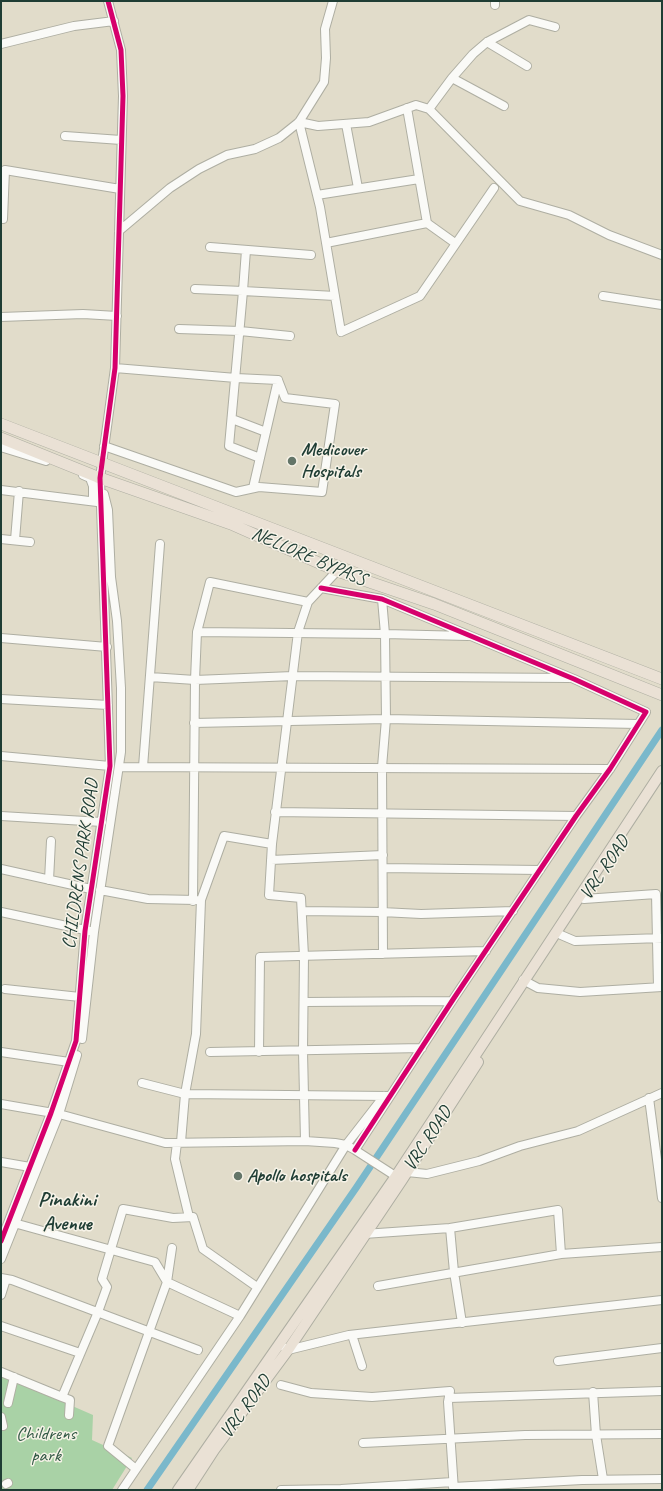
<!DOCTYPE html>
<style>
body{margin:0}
#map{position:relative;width:663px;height:1491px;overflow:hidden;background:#e1dcca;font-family:Caveat,sans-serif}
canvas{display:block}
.frame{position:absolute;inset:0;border:2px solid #1f3d34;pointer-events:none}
</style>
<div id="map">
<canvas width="663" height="1491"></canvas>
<div class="frame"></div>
</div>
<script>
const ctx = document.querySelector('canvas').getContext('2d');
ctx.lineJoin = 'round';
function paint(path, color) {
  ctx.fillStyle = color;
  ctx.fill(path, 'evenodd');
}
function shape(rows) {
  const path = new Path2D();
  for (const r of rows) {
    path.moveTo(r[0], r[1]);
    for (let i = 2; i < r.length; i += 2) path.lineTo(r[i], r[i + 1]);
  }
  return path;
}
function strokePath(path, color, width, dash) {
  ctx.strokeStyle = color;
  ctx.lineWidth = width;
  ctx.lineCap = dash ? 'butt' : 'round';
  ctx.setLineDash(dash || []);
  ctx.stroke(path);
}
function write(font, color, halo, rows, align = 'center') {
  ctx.font = font + ' Caveat,sans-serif';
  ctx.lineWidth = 3;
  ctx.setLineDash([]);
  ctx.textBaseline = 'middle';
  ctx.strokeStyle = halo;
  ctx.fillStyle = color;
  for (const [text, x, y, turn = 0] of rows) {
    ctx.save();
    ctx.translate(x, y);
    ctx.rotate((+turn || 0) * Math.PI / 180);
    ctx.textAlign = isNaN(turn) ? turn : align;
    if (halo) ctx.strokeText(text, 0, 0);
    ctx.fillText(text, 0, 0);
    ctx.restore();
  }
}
paint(shape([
 [1,1375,93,1415,92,1440,132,1458,112,1490,1,1490]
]), '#a9d2a6');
strokePath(shape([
 [147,1490,356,1188,662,730]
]), '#7ab8cb', 7);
const minor = shape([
 [495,5,495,1],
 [487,42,527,66],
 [1,44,74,26,114,21],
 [452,78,504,106],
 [429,109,452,78,473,54,487,42,529,20,555,27],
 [346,124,358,188],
 [65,136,121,140],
 [494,188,420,296,341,332,320,207,299,122,318,126,369,122,416,105,429,109,520,201,569,215,609,235,662,255],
 [317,195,419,179],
 [3,219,5,170,120,189],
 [427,223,455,243],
 [119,231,170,188,199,169,227,155,255,149,279,138,299,122,324,82,326,58,325,29,333,1],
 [326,243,427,223,407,108],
 [210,247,311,255],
 [195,289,243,291,246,250],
 [603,296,662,305],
 [1,317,83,314,117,316],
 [179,329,240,331,290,336],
 [232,419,266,432],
 [104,446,236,492,259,487,322,492,335,404,285,398,278,380,236,378,115,368],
 [1,447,46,461],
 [260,458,229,446,243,291,335,296],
 [83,475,90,478,93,486,93,501],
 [253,488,278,380],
 [1,490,97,502],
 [1,539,30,542],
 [15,540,19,491],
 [321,588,382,599,574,679,646,712,610,769,576,816,454,998,355,1150],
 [382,599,385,634,386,719,382,767,383,954],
 [197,632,385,634,468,636],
 [1,638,107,647],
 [150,677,195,680,293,676,569,678],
 [1,699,108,705],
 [194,723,386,719,638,724],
 [1,756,110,766],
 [119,767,610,769],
 [143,767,160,544],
 [275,812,576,816],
 [1,816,102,822],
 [271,860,383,855],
 [383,868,540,870],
 [1,869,91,889],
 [49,880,51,841],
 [100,890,148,899,196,900],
 [584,899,656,894,658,987],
 [193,901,195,680,197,632,210,582,308,602],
 [302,911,382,912,421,914,513,911],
 [1,912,90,931],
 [561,935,575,941,661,938],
 [523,980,538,988,580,992,662,987],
 [5,989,80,997],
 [304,1002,452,1001],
 [82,1039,94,932,121,752,121,688,117,621,111,577,108,510,104,494],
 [1,1052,69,1062],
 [210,1052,422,1048],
 [259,1052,260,957,486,951],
 [142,1083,185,1094,388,1096],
 [649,1098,662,1198],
 [1,1104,59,1114,165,1143,305,1141,335,1143,346,1145,355,1150,400,1179],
 [305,1141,303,1051,304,956,301,898,269,895,272,844,298,632,308,602,337,571],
 [181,1142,185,1094,196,1034,201,900,224,836,272,844],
 [177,1143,175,1159,189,1217],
 [1,1162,30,1167],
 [407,1172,427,1174,479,1161,520,1146,578,1131,662,1093],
 [14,1223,155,1262,167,1282,108,1446,136,1469],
 [450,1228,558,1210,561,1254],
 [364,1234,450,1228,454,1272,462,1323],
 [1,1241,51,1113,76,1041,85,931,110,766,100,478,115,368,123,96,121,50,108,1],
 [172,1248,167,1282,240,1316],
 [1,1259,59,1114,77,1055],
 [1,1278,12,1280,198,1350],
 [378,1286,561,1254,662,1247],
 [1,1295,6,1279],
 [1,1326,80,1353],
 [352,1335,362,1366],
 [285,1348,288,1350,349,1335,662,1300],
 [558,1361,662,1348],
 [1,1372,62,1397,98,1312,107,1287,102,1279,123,1209,173,1218,193,1217,203,1249,257,1287],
 [281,1385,311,1393,372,1397,450,1391,448,1402,454,1490],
 [593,1392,596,1435,603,1479],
 [62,1397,70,1400,69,1415],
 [449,1398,662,1391],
 [8,1403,14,1377],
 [1,1417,3,1426],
 [363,1443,525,1435,662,1434],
 [6,1484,8,1483],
 [453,1487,582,1480,662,1479],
 [122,1490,240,1316,346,1145,384,1096],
 [281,1490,341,1489,453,1482]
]);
const major = shape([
 [178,1490,396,1176,662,771],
 [188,1490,214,1450,288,1350,402,1180,478,1062]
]);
const highway = shape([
 [1,424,662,679],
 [1,438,100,478,231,524,337,571,434,604,662,695]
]);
strokePath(minor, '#aeaea2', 10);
strokePath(major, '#aeaea2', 12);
strokePath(highway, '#aeaea2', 12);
strokePath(minor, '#fafaf7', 8);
strokePath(major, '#eae1d5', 10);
strokePath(highway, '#eae1d5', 11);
strokePath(shape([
 [321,588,382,599,574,679,646,712,610,769,576,816,454,998,355,1150],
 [1,1241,51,1113,76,1041,85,931,110,766,100,478,115,368,123,96,121,50,108,1]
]), '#d6006c', 5);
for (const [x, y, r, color] of [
 [292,461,5,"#637568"],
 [238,1176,5,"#637568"]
]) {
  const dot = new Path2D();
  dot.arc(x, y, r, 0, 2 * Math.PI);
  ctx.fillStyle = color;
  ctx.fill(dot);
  strokePath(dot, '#f7f3e8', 1.5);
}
write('bold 19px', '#1f3d34', '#f7f3e8', [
 ["Medicover",301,450],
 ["Hospitals",301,472],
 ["Apollo hospitals",247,1176]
], 'left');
write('19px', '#1f3d34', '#f7f3e8', [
 ["NELLORE BYPASS",309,557,23],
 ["CHILDRENS PARK ROAD",81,864,-82],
 ["VRC ROAD",605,868,-56],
 ["VRC ROAD",428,1139,-57],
 ["VRC ROAD",246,1407,-54]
]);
write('19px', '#325945', '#f7f3e8', [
 ["Childrens",46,1434],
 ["park",46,1456]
]);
write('bold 21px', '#1f3d34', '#f7f3e8', [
 ["Pinakini",67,1200],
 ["Avenue",67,1224]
]);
</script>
